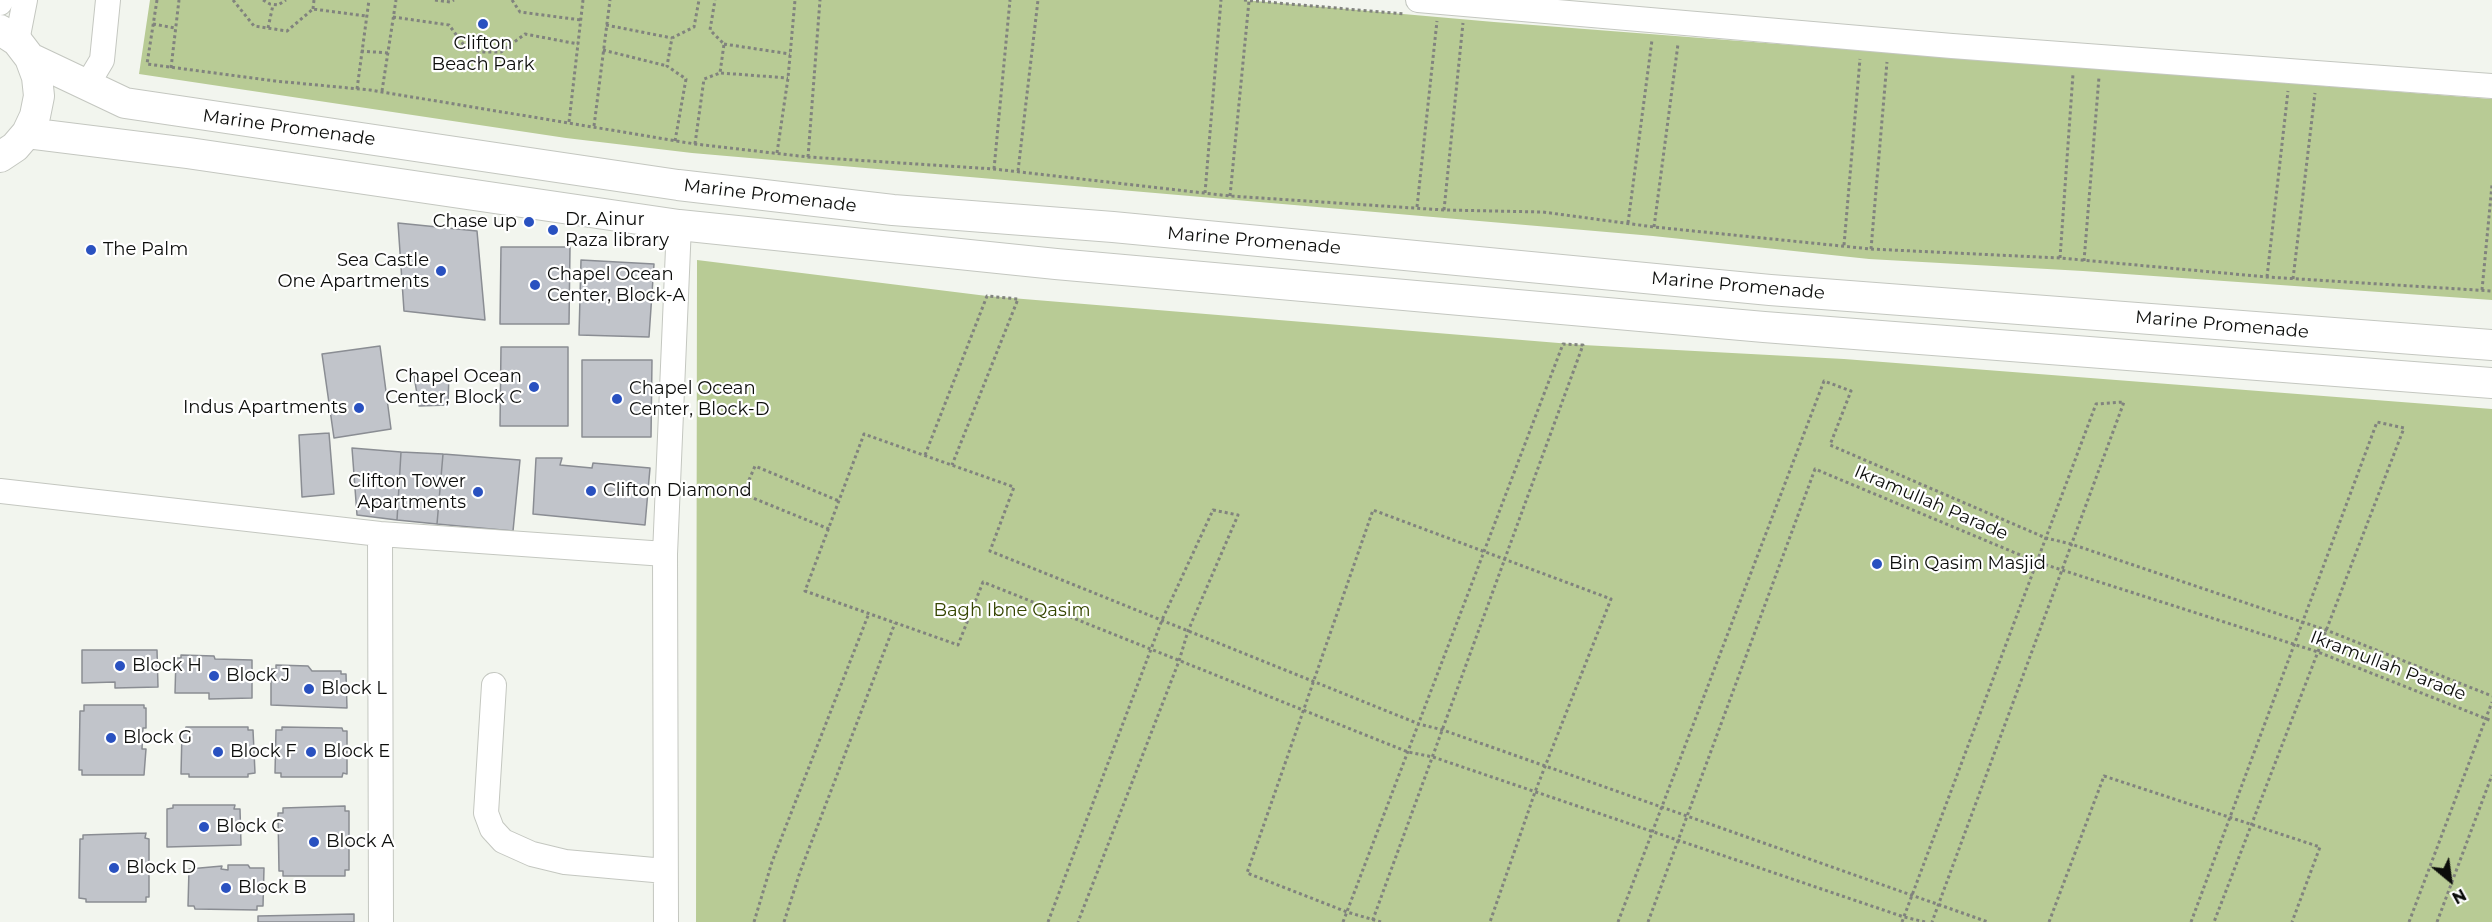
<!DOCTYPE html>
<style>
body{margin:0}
#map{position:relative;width:2492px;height:922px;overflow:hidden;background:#f2f5ee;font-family:Montserrat,sans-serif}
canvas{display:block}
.north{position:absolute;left:2420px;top:850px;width:60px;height:60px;-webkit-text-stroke:4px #fff;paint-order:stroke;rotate:151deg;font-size:16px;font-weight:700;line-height:24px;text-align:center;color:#0c0d0b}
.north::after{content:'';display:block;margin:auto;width:21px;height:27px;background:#0c0d0b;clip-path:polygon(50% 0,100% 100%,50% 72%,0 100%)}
</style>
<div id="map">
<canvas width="2492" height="922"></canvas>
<div class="north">N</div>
</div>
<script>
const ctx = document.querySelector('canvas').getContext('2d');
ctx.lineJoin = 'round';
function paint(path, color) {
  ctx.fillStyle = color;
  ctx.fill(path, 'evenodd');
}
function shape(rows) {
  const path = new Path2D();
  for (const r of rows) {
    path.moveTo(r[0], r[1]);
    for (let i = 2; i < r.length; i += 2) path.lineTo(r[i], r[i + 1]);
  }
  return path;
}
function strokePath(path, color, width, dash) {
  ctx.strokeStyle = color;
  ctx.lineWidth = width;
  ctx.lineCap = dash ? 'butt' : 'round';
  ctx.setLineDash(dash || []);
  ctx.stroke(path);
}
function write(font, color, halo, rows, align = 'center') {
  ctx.font = font + ' Montserrat,sans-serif';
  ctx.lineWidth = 4.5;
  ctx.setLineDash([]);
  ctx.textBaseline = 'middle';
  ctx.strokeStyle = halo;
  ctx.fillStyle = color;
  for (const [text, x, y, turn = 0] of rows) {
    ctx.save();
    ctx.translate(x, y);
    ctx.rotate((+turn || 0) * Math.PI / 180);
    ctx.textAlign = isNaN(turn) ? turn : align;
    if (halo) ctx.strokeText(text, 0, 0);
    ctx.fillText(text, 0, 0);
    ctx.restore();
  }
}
paint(shape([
 [150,0,1244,0,1494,22,2492,99,2492,300,2083,271,1869,259,1653,236,692,153,566,138,139,74],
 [697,260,987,296,1583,345,1844,359,2492,409,2492,922,696,922]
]), '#b8cb95');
const building = shape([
 [398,223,477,231,485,320,404,311,398,223],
 [501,247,570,247,569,324,500,324,501,247],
 [581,260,654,264,649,337,579,335,581,260],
 [380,346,391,429,334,438,322,354,380,346],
 [501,347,568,347,568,426,500,426,501,347],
 [582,360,652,360,651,437,582,437,582,360],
 [449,372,448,405,419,406,414,376,449,372],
 [329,433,334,494,302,497,299,435,329,433],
 [352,448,401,452,397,520,357,515,352,448],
 [401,452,443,454,437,524,397,520,401,452],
 [443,454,520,460,513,531,437,524,443,454],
 [536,458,562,458,560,465,592,468,593,463,650,468,645,525,533,514,536,458],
 [82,650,157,650,158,687,115,688,115,682,82,683,82,650],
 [181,655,214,656,215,659,252,660,252,698,209,699,209,693,175,693,176,658,181,658,181,655],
 [276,665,308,666,312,671,341,671,341,674,346,674,347,708,271,705,271,669,276,669,276,665],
 [84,705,144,705,144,708,146,708,146,728,143,728,142,749,146,749,144,775,82,775,82,770,79,770,80,711,84,711,84,705],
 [186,727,248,727,248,730,253,730,255,773,248,774,248,777,189,777,189,774,181,774,182,731,185,731,186,727],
 [282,727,342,728,343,731,347,731,347,774,343,773,342,777,281,777,281,773,275,773,276,730,282,730,282,727],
 [173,805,235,805,234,809,240,809,241,845,167,847,167,809,173,808,173,805],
 [345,806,345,811,349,811,349,870,345,870,345,876,283,876,283,871,279,871,278,813,283,813,283,808,345,806],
 [146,833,145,838,149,839,149,897,146,897,146,902,86,902,86,899,79,898,80,839,83,839,83,835,146,833],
 [228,865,248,865,250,868,264,868,263,906,257,906,257,910,195,909,194,906,188,906,189,869,222,866,221,869,228,870,228,865],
 [354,914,354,922,258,922,258,916,354,914]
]);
paint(building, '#c1c4ca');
strokePath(building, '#8a8d93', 1.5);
const minor = shape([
 [1418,0,1952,46,2492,86],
 [0,3,1,0],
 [17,41,25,0],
 [87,85,102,60,108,0],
 [0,491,380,534,665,554],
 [380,534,381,922],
 [494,685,486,813,492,829,503,841,532,854,565,862,665,871],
 [666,922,665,554,679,225]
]);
const major = shape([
 [0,30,17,41,30,58,37,77,39,96,35,116,27,133,15,147,0,157],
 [30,58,125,103,678,185,893,210,1113,227,1770,290,2492,345],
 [27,133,188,153,679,225,1056,264,1764,327,2492,383]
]);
strokePath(minor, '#c4c7c0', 26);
strokePath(major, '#c4c7c0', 32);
strokePath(shape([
 [157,0,147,64,275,81,370,90,695,144,808,157,994,169,1230,196,1444,210,1543,212,1654,227,1871,249,2060,258,2267,277,2492,291],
 [233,0,254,26,287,31,313,9,366,16],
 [263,0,270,4,278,5,286,0],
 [435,0,450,2,454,0],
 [512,0,520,12,581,20],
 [1244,0,1404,14],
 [313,9,314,0],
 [393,17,449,25,466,48,482,52,501,52,525,34,578,44],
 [153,24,175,28],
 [606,25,672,38],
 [268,28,273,5],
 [724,44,790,54],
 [603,50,667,66],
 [361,51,388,53],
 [171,68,179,0],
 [721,73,788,78],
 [357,89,369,0],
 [382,91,396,0],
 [569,122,583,0],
 [594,126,610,0],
 [675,141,686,79,667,66,672,38,694,27,699,0],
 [695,144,704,79,720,73,724,44,710,30,715,0],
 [777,153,788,78,795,0],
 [808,157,820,0],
 [994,169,1010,0],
 [1018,171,1038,0],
 [1205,193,1221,0],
 [1230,196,1249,1],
 [1417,207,1437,21],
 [1444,210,1463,23],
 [1628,223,1652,40],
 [1654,227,1678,44],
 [1844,245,1860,59],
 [1871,249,1887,62],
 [2060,258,2073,74],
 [2084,261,2099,77],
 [2267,277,2288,91],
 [2293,279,2315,93],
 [2482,290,2492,185],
 [925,455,987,296,1018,299,952,465],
 [829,529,743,494,755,466,839,501],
 [754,922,772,862,869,613],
 [784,922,800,872,895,623],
 [1048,922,1162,620,1213,510,1238,515,1188,631,1179,661,1078,922],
 [1343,922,1563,344,1583,345,1372,922],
 [1381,922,1347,912,1247,873,1373,510,1611,599,1535,792,1490,922],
 [1618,922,1824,381,1851,391,1830,445,2046,538,2071,544,2326,630,2492,696],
 [1648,922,1815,469,2037,562,2318,652,2492,721],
 [1902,922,2096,404,2124,402,1932,922],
 [1925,922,1904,917,1433,757,1408,752,983,582,958,645,805,591,864,434,1014,487,990,551,1419,724,1443,730,1988,922],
 [2049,922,2104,776,2320,847,2292,922],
 [2191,922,2377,422,2404,428,2214,922],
 [2409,922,2492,702],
 [2437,922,2492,775]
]), '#81837e', 3, [3, 3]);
strokePath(minor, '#fff', 24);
strokePath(major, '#fff', 30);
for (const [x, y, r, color] of [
 [483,24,6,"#2951c0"],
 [529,222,6,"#2951c0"],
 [553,230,6,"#2951c0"],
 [91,250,6,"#2951c0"],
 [441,271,6,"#2951c0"],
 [535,285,6,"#2951c0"],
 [534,387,6,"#2951c0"],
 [617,399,6,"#2951c0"],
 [359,408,6,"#2951c0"],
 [591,491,6,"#2951c0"],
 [478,492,6,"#2951c0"],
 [1877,564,6,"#2951c0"],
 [120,666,6,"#2951c0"],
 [214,676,6,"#2951c0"],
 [309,689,6,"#2951c0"],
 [111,738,6,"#2951c0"],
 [218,752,6,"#2951c0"],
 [311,752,6,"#2951c0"],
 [204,827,6,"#2951c0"],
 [314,842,6,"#2951c0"],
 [114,868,6,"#2951c0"],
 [226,888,6,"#2951c0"]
]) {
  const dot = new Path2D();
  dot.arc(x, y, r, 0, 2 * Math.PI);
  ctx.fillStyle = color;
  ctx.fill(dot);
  strokePath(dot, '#fff', 2);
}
write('18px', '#0c0d0b', '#fff', [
 ["Clifton",483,44,"center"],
 ["Beach Park",483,65,"center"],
 ["Dr. Ainur",565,220],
 ["Raza library",565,241],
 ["Chase up",517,222,"right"],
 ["The Palm",103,250],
 ["Sea Castle",429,261,"right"],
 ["One Apartments",429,282,"right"],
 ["Chapel Ocean",547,275],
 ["Center, Block-A",547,296],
 ["Chapel Ocean",522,377,"right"],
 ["Center, Block C",522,398,"right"],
 ["Chapel Ocean",629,389],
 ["Center, Block-D",629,410],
 ["Indus Apartments",347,408,"right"],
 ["Clifton Tower",466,482,"right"],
 ["Apartments",466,503,"right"],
 ["Clifton Diamond",603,491],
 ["Bin Qasim Masjid",1889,564],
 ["Block H",132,666],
 ["Block J",226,676],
 ["Block L",321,689],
 ["Block G",123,738],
 ["Block F",230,752],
 ["Block E",323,752],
 ["Block C",216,827],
 ["Block A",326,842],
 ["Block D",126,868],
 ["Block B",238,888]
], 'left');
write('18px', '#0c0d0b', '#fff', [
 ["Marine Promenade",289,128,8],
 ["Marine Promenade",770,196,7],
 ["Marine Promenade",1254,241,5],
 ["Marine Promenade",1738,286,5],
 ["Marine Promenade",2222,325,5],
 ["Ikramullah Parade",1931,503,23],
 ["Ikramullah Parade",2388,666,21]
]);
write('18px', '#354501', '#fff', [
 ["Bagh Ibne Qasim",1012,611]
]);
</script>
